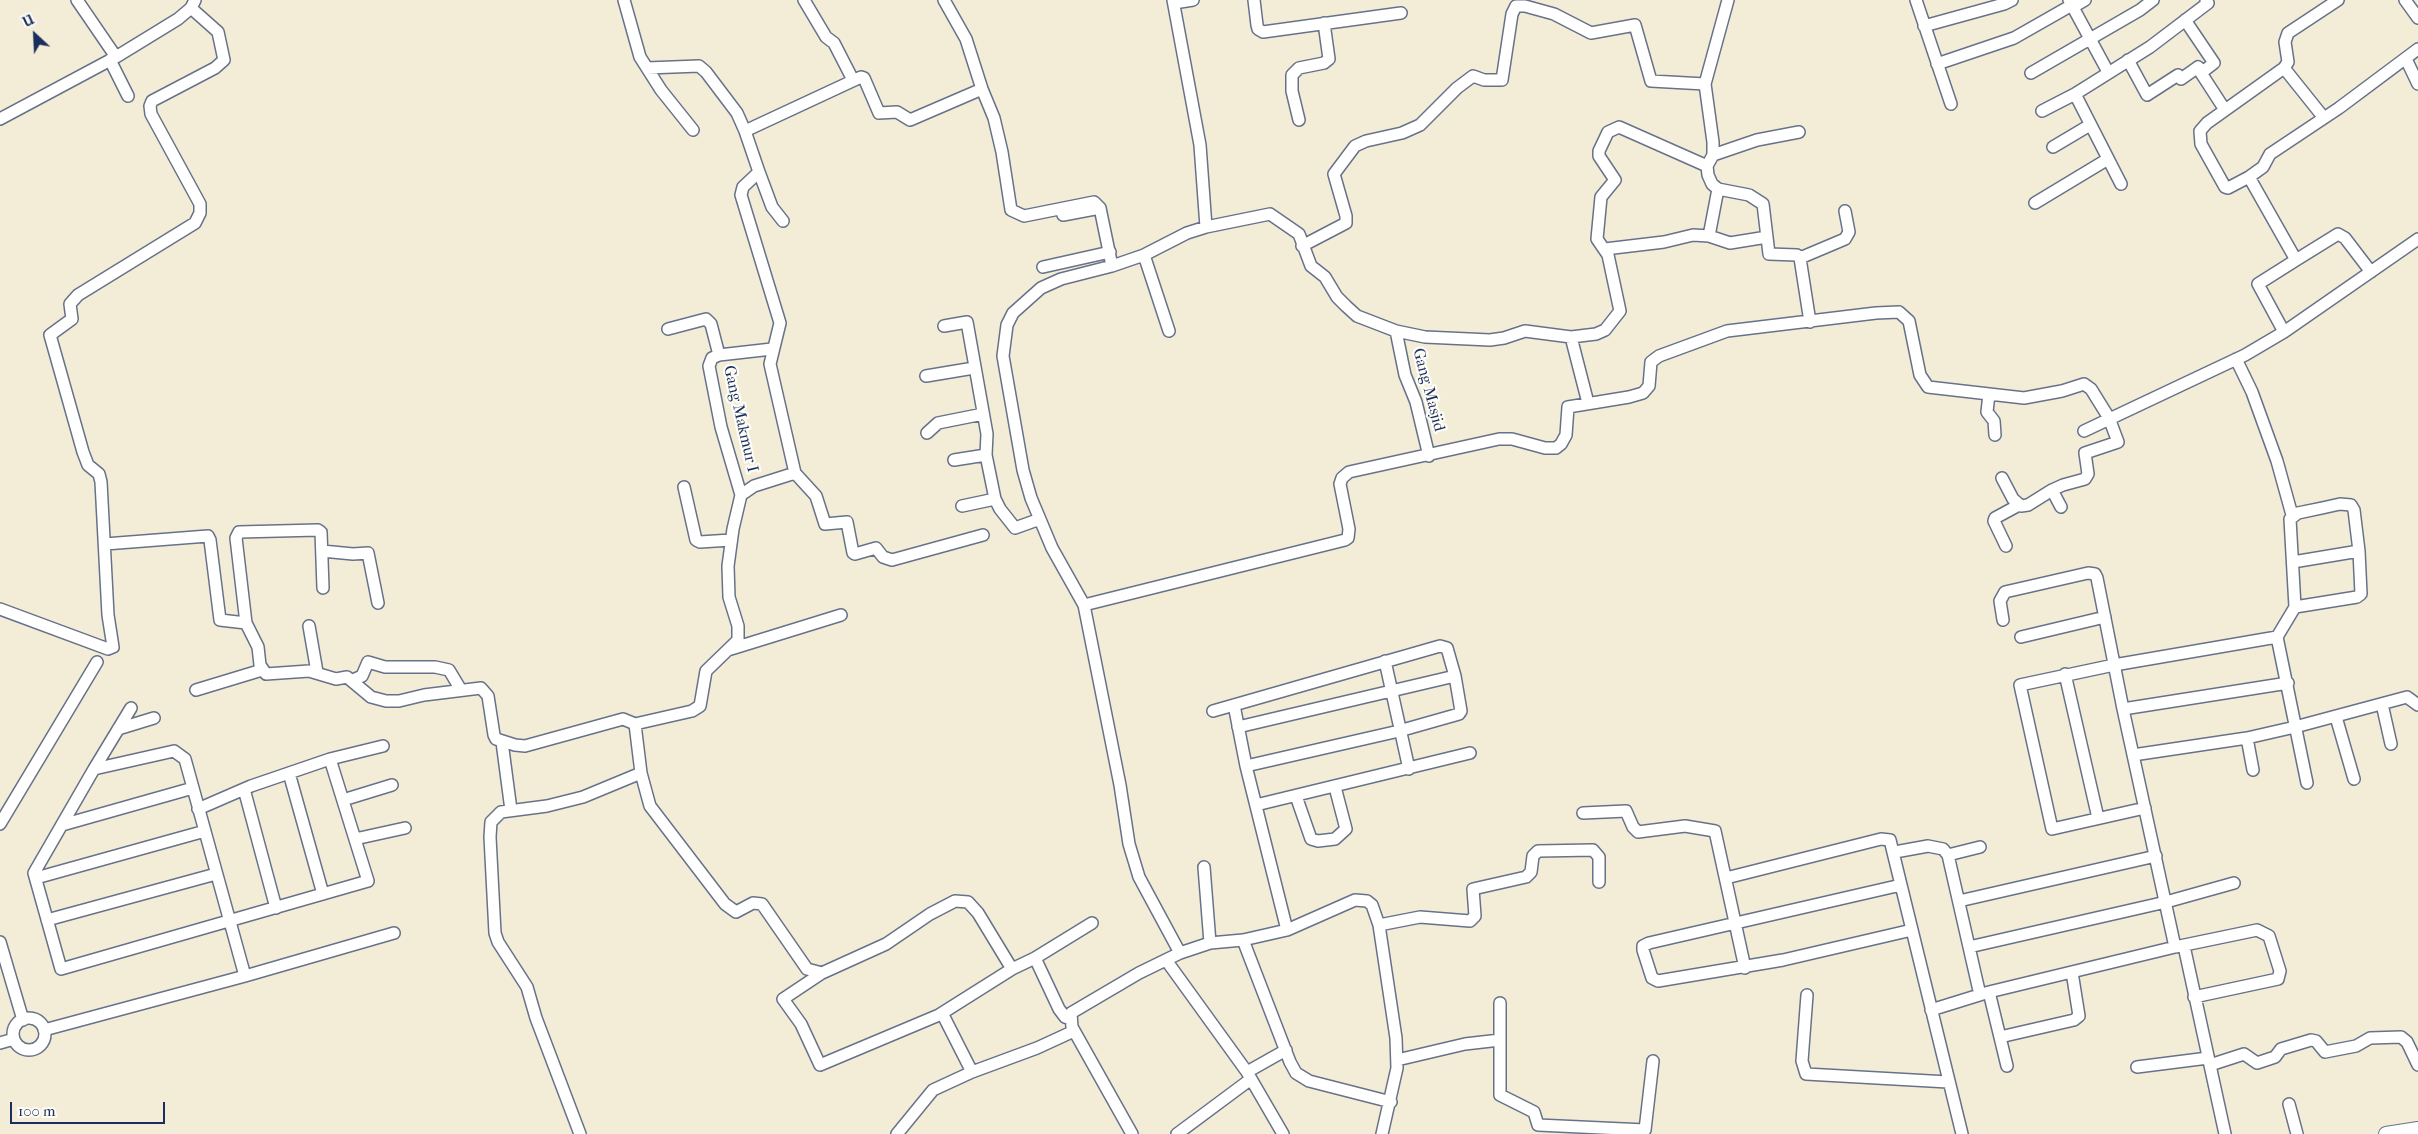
<!DOCTYPE html>
<style>
body{margin:0}
#map{position:relative;width:2418px;height:1134px;overflow:hidden;background:#f3edd8;font-family:"IM FELL French Canon",serif}
canvas{display:block}
.north{position:absolute;left:10px;top:10px;width:50px;height:50px;-webkit-text-stroke:4px #fdfcf7;paint-order:stroke;rotate:335deg;font-size:14px;font-weight:700;line-height:20px;text-align:center;color:#1b2f5e}
.north::after{content:'';display:block;margin:auto;width:18px;height:22px;background:#1b2f5e;clip-path:polygon(50% 0,100% 100%,50% 72%,0 100%)}
.scale{position:absolute;left:10px;top:1102px;width:155px;height:22px;box-sizing:border-box;border:2px solid #1b2f5e;border-top:0;padding-left:6px;font-size:15px;line-height:18px;white-space:nowrap;color:#1b2f5e;-webkit-text-stroke:4px #fdfcf7;paint-order:stroke}
</style>
<div id="map">
<canvas width="2418" height="1134"></canvas>
<div class="north">U</div>
<div class="scale">100 m</div>
</div>
<script>
const ctx = document.querySelector('canvas').getContext('2d');
ctx.lineJoin = 'round';
function shape(rows) {
  const path = new Path2D();
  for (const r of rows) {
    if (r.length === 3) {
      path.moveTo(r[0] + r[2], r[1]);
      path.arc(r[0], r[1], r[2], 0, 2 * Math.PI);
      continue;
    }
    path.moveTo(r[0], r[1]);
    for (let i = 2; i < r.length; i += 2) path.lineTo(r[i], r[i + 1]);
  }
  return path;
}
function strokePath(path, color, width, dash) {
  ctx.strokeStyle = color;
  ctx.lineWidth = width;
  ctx.lineCap = dash ? 'butt' : 'round';
  ctx.setLineDash(dash || []);
  ctx.stroke(path);
}
function write(font, color, halo, rows, align = 'center') {
  ctx.font = font + ' "IM FELL French Canon",serif';
  ctx.lineWidth = 4.5;
  ctx.setLineDash([]);
  ctx.textBaseline = 'middle';
  ctx.strokeStyle = halo;
  ctx.fillStyle = color;
  for (const [text, x, y, turn = 0] of rows) {
    ctx.save();
    ctx.translate(x, y);
    ctx.rotate((+turn || 0) * Math.PI / 180);
    ctx.textAlign = isNaN(turn) ? turn : align;
    if (halo) ctx.strokeText(text, 0, 0);
    ctx.fillText(text, 0, 0);
    ctx.restore();
  }
}
const minor = shape([
 [77,0,116,57],
 [804,0,826,37,834,43,853,80],
 [944,0,966,39,982,89,994,118,1002,152,1011,210,1024,216,1094,202,1100,208,1112,266],
 [1173,0,1200,145,1206,227],
 [1254,0,1257,25,1258,29,1263,32,1401,13],
 [1728,0,1705,84,1713,142,1713,155,1707,166,1708,175,1712,184,1718,189,1749,195,1763,204,1769,254,1797,255,1800,258,1810,322],
 [1916,0,1951,104],
 [2069,0,2108,72],
 [2405,0,2418,18],
 [1174,3,1193,0],
 [2073,7,2085,0],
 [2185,20,2214,63,2201,73,2225,110],
 [1924,26,2004,4,2012,0],
 [2406,59,2418,84],
 [110,60,128,96],
 [2128,60,2147,95,2178,75,2181,79,2198,67,2203,71],
 [1937,64,2014,38,2072,5],
 [647,68,661,90,693,130],
 [2284,68,2324,118],
 [2031,73,2140,10,2153,0],
 [2075,94,2121,184],
 [2042,111,2075,94,2150,47,2208,3,2206,0],
 [0,119,116,57,178,19,191,8,195,0],
 [1299,120,1292,91,1292,75,1299,68,1324,63,1329,59,1324,23],
 [745,131,861,77,864,78,879,113,897,112,910,120,982,89],
 [2053,147,2090,125],
 [1713,155,1757,140,1799,132],
 [759,172,772,207,783,221],
 [2249,177,2228,188,2225,187,2201,144,2200,131,2207,123,2284,68,2288,62,2285,42,2288,33,2338,0],
 [2035,203,2108,159],
 [1063,215,1100,208],
 [1709,236,1718,189],
 [1302,246,1346,223,1346,216,1334,174,1355,146,1366,141,1402,133,1420,125,1457,88,1473,76,1484,80,1502,80,1512,14,1516,6,1525,6,1554,14,1591,33,1635,25,1651,81,1705,84],
 [1605,249,1664,242,1693,235,1709,236,1730,243,1767,237],
 [1144,255,1169,331],
 [1800,258,1845,239,1849,232,1845,211],
 [2296,260,2338,234,2345,238,2371,272],
 [1043,267,1110,252],
 [944,326,967,322,987,434,986,455,995,499,1000,509,1015,528,1040,519],
 [668,329,706,319,711,324,719,355,772,349],
 [1396,331,1405,375,1416,402,1429,456],
 [2284,332,2258,284,2296,260,2249,177,2263,167,2270,154,2339,108,2418,49],
 [1571,337,1588,403],
 [719,355,712,358,709,366,721,427,741,495],
 [2236,359,2252,392,2277,461,2292,515],
 [926,376,974,368],
 [1989,394,1987,412,1994,421,1995,435],
 [2084,431,2245,355,2284,332,2418,239],
 [927,433,938,423,983,414],
 [954,460,986,455],
 [795,473,816,496,825,524,847,522,853,553,855,554,876,548,883,557,892,560,983,535],
 [2002,478,2013,499,2021,506,2028,505,2052,490],
 [684,487,696,540,700,542,731,540],
 [962,506,995,499],
 [105,544,208,536,210,540,220,620,246,623,258,647,260,665,266,674,309,671,336,679,347,677,371,697,386,701,399,701,424,695,481,688,488,696,494,735,496,739,515,745,525,746,623,719,635,724],
 [2006,546,1994,521,1995,518,2019,505],
 [322,551,353,554,368,553,378,603],
 [2293,562,2359,551],
 [1084,605,1052,548,1031,498,1023,470,1003,356,1007,325,1013,313,1041,288,1061,279,1112,266,1144,255,1187,233,1206,227,1270,214,1299,234,1311,266,1325,277,1337,297,1346,306,1357,316,1396,331,1425,337,1490,340,1504,338,1525,331,1571,337,1596,334,1605,330,1620,311,1608,255,1597,239,1601,197,1615,180,1599,156,1599,151,1608,132,1619,127,1707,166],
 [2295,607,2357,597,2361,594,2359,551,2354,510,2351,505,2340,504,2322,508,2298,513,2290,519,2295,607,2277,637,2307,783],
 [0,609,108,649,113,647,108,615,101,482,99,474,88,465,83,452,50,335,72,319,70,304,78,295,195,223,200,213,200,204,151,114,150,106,152,101,215,68,224,60,218,32,191,8],
 [2003,620,2000,601,2005,592,2088,573,2095,574,2097,578,2123,709,2175,947],
 [246,623,236,538,239,532,318,530,321,532,323,588],
 [309,626,317,672],
 [2021,637,2105,617],
 [731,649,841,615],
 [1385,661,1409,769],
 [2065,674,2098,818],
 [353,680,362,676,368,662,385,667,435,667,449,670,461,690],
 [196,690,262,670],
 [2382,704,2391,744],
 [1234,705,1246,766,1287,930],
 [131,708,94,769,174,751,185,759,245,976],
 [2123,709,2288,683],
 [1213,711,1440,646,1447,648,1455,676,1461,711,1459,714,1399,731,1246,766],
 [2336,717,2354,779],
 [1238,727,1455,676],
 [118,729,154,718],
 [2247,738,2253,770],
 [502,742,511,810],
 [2133,755,2247,738,2295,727,2407,697,2418,705],
 [330,759,383,746],
 [94,769,34,873,61,969,368,881,330,759,251,786,198,809],
 [289,773,323,894],
 [641,773,650,806,725,904,736,912,753,903,762,904,807,969,822,973],
 [244,789,276,908],
 [1296,796,1311,839,1318,841,1335,839,1346,829,1335,787],
 [343,800,392,785],
 [1256,805,1470,753],
 [2145,808,2052,829,2020,685,2114,665,2277,637],
 [1583,813,1626,811,1633,827,1638,832,1685,826,1715,831,1745,968],
 [0,824,97,662],
 [62,825,193,788],
 [355,839,405,828],
 [1895,852,1928,846,1943,849,1948,855,1980,995],
 [1948,855,1980,847],
 [1204,867,1210,943],
 [36,878,205,831],
 [1726,878,1881,839,1890,840,1962,1134],
 [1901,885,1649,943,1643,946,1643,950,1652,978,1658,981,1783,960,1912,930],
 [1959,901,2156,856],
 [47,920,216,874],
 [1379,925,1420,917,1470,921,1475,916,1473,889,1526,877,1531,872,1533,856,1538,851,1593,850,1599,857,1599,882],
 [1243,940,1290,1062,1296,1073,1309,1081,1391,1102],
 [0,942,23,1020],
 [2184,946,2225,1134],
 [1969,947,2166,902,2234,883],
 [1035,958,1059,1009,1065,1017,1071,1019],
 [1166,960,1247,1072,1283,1134],
 [1012,969,978,913,968,902,955,901,930,914,886,944,822,973,783,999,801,1024,820,1065,939,1015,1012,969,1035,958,1092,923],
 [1989,992,2007,1066],
 [1807,995,1802,1061,1806,1074,1948,1082],
 [1500,1003,1500,1095,1534,1112,1538,1125,1645,1130,1653,1061],
 [1931,1010,1989,992,2175,947,2257,930,2269,936,2280,971,2278,979,2194,997],
 [942,1013,972,1072],
 [29,1034,16],
 [44,1030,245,976,394,933],
 [2000,1037,2074,1020,2079,1016,2072,972],
 [0,1043,14,1039],
 [1397,1060,1465,1044,1500,1040],
 [2210,1065,2244,1054,2257,1063,2275,1057,2281,1049,2311,1040,2316,1041,2325,1052,2356,1046,2370,1038,2401,1037,2407,1042,2418,1065],
 [2137,1067,2208,1058],
 [1247,1072,1286,1050],
 [2289,1104,2297,1134],
 [580,1134,536,1018,527,987,498,942,495,933,490,837,491,822,501,812,547,806,583,797,641,773,635,724,692,711,700,706,706,671,738,640,738,626,729,597,728,566,733,529,741,495,754,486,795,473,770,364,780,323,741,195,743,187,759,172,745,131,737,113,706,72,699,66,647,68,640,57,624,0],
 [897,1134,933,1090,972,1072,1037,1048,1074,1031],
 [1132,1134,1072,1027,1071,1013,1139,973,1180,953],
 [1177,1134,1251,1079],
 [1382,1134,1397,1068,1396,1038,1379,925,1372,905,1367,901,1355,900,1287,930,1243,940,1210,943,1180,953,1139,877,1129,844,1120,785,1084,605,1345,540,1348,538,1349,529,1340,484,1342,478,1349,472,1499,439,1512,439,1545,448,1556,448,1561,444,1566,435,1568,407,1629,397,1643,393,1649,386,1651,362,1659,356,1727,331,1876,313,1899,312,1909,321,1920,375,1928,387,2024,398,2062,391,2084,384,2091,389,2109,418,2118,442,2085,453,2088,474,2085,479,2063,485,2052,490,2061,507]
]);
const tertiary = shape([
 [2386,1134,2418,1129]
]);
strokePath(minor, '#677289', 14);
strokePath(tertiary, '#677289', 16);
strokePath(minor, '#fff', 11);
strokePath(tertiary, '#fff', 14);
write('16px', '#1b2f5e', '#fdfcf7', [
 ["Gang Masjid",1428,390,75],
 ["Gang Makmur I",740,419,77]
]);
</script>
